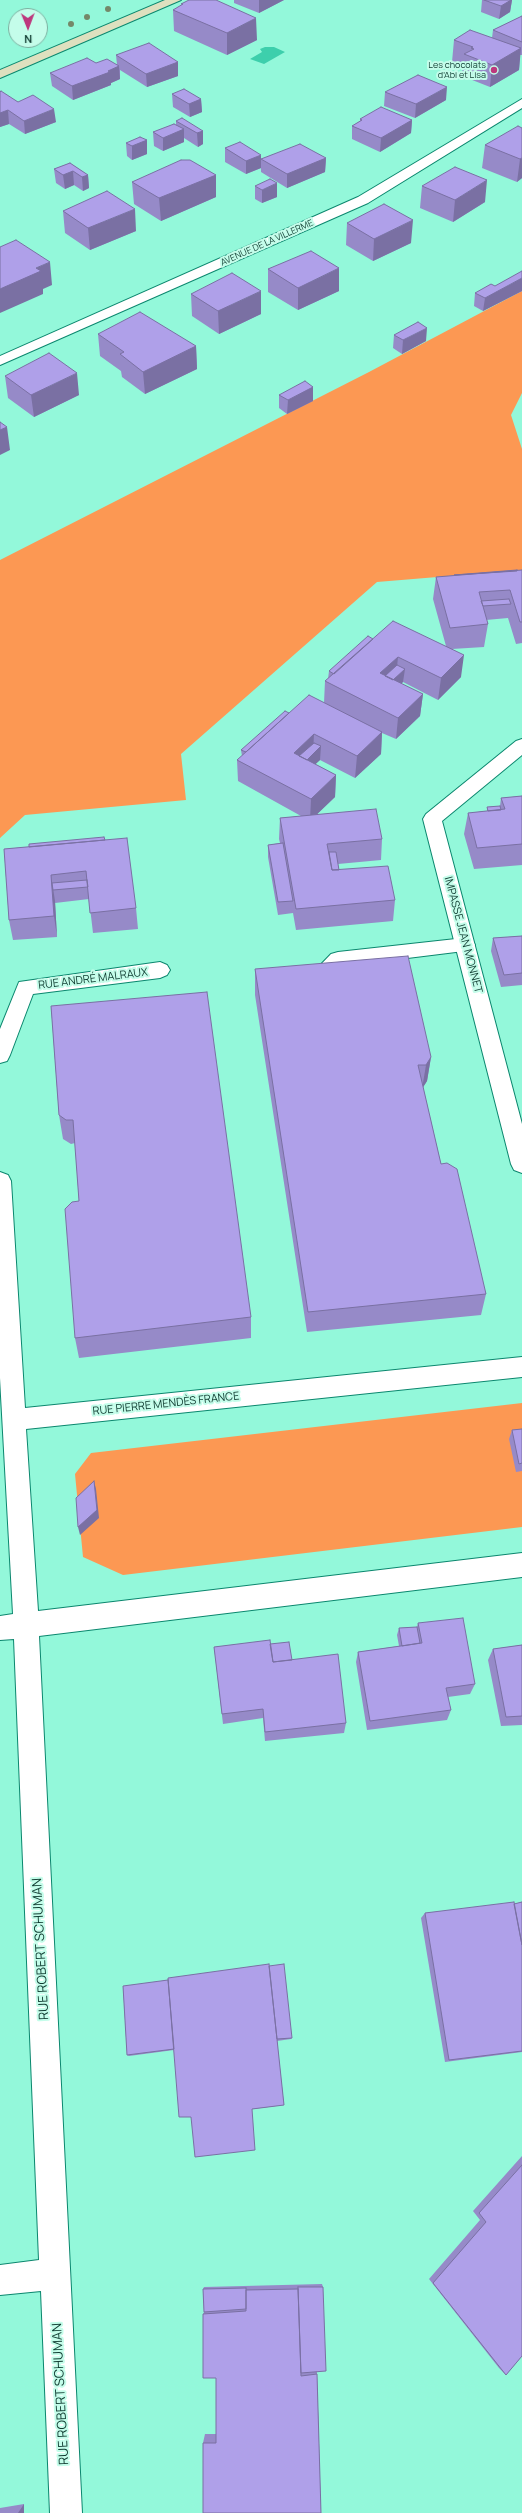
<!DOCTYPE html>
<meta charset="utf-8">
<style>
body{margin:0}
#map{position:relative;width:522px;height:2513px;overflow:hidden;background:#93f8da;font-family:Manrope,sans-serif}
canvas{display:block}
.north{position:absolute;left:8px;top:8px;width:40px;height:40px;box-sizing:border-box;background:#c4fdea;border:1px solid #7cb0a0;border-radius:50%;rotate:179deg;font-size:11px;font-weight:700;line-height:16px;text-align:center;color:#103c31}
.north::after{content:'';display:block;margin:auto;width:14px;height:18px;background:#bd387d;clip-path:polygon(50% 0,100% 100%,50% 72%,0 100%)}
</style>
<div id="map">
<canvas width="522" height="2513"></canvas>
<div class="north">N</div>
</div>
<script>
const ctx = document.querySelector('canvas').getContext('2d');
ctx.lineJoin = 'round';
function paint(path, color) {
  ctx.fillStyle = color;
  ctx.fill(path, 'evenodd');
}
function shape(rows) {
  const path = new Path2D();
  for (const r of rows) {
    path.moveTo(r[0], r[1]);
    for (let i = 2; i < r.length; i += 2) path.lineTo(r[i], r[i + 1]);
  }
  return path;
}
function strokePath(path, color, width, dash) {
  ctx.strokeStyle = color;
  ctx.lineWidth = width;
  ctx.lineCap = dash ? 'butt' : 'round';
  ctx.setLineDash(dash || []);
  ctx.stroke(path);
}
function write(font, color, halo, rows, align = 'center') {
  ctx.font = font + ' Manrope,sans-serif';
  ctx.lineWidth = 4;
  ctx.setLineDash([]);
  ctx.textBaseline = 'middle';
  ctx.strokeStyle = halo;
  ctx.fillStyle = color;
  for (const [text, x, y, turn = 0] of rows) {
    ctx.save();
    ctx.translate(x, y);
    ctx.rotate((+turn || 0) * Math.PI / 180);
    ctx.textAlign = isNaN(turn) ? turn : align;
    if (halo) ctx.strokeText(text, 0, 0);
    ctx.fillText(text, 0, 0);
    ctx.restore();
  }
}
paint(shape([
 [522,291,522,393,511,415,522,449,522,570,377,582,181,754,186,800,25,815,0,838,0,560,369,372],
 [522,1403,522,1527,123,1575,83,1557,75,1474,91,1453]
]), '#fc9853');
paint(shape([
 [265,47,274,47,285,52,264,64,250,59,262,52,260,49]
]), '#3dcfac');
const lane = shape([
 [465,938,472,940,475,945,472,950,343,966,322,986,315,989,308,986,305,981,331,954,338,952,465,938]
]);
const street = shape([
 [522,99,522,108,368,203,0,365,0,356,358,197,522,99],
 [522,739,522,755,442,821,522,1124,522,1173,514,1170,511,1164,423,819,426,814,516,741,522,739],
 [160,962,167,965,170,970,167,975,160,978,33,994,10,1055,7,1061,0,1063,0,1029,19,982,160,962],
 [0,1172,8,1175,11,1181,25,1408,522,1357,522,1377,26,1429,38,1611,522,1553,522,1577,39,1636,82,2513,50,2513,41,2291,0,2295,0,2265,39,2260,14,1639,0,1640,0,1616,13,1614,0,1378,0,1172]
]);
const secondary = shape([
 [165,0,181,0,0,78,0,70,165,0]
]);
strokePath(lane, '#0b876e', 2);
strokePath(street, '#0b876e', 2);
strokePath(secondary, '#0b876e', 2);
paint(lane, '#fff');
paint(street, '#fff');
paint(secondary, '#dee0bf');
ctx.fillStyle = '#748869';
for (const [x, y] of [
 [108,9],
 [87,17],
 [71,24]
]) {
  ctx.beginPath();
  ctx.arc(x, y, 3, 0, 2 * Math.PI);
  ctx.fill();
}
paint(shape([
 [234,0,284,0,259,13,234,3],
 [482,0,512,0,510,12,499,19,481,12],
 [181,4,257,40,227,55,174,31,173,10,182,5],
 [522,16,522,55,520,55,519,70,490,87,462,76,463,65,452,62,454,40,492,38,493,30],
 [116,55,178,62,178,76,147,87,120,70,120,79,111,83,111,85,73,100,52,86,50,73,96,63,117,65],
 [0,92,18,102,56,122,25,134,9,124,0,127],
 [385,92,446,100,415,118,384,106],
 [172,94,201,99,202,112,190,117,173,107],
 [360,119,412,120,411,133,380,152,352,139,352,126,360,121],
 [176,121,203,131,203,144,198,147,184,138,184,142,163,151,154,146,153,132,176,125],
 [522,128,522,178,517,182,482,168,485,145],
 [147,140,147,154,132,160,127,156,126,143],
 [225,148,261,159,326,158,325,172,287,188,261,172,261,168,246,174,225,162],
 [70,163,88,175,89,188,83,191,74,185,65,189,56,183,54,169],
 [216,175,216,197,161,221,134,204,132,182],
 [255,186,277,197,262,203,255,199],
 [422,186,485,202,453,222,420,208],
 [63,211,136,231,90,250,65,233],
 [347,223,411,243,373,261,346,245],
 [268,269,339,291,298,310,268,292],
 [495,286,522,291,483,311,474,306,475,293],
 [191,294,261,314,219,334,192,316],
 [98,334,196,346,197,369,145,394,122,377,121,371,100,356],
 [394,335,426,341,402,354,393,348],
 [5,376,79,395,34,417,8,398],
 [313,387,313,401,287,414,279,408,279,395],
 [522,570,522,643,516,644,508,618,486,620,488,624,484,647,452,649,461,677,438,700,403,682,401,684,423,694,420,716,396,739,382,733,381,754,355,778,320,760,315,764,336,775,335,797,316,815,382,839,381,860,338,864,339,870,395,900,393,921,296,930,293,913,278,915,268,857,268,845,280,843,279,839,280,818,301,816,238,781,237,760,242,756,241,750,289,713,324,703,325,681,328,679,329,671,373,639,446,646,433,599,436,577],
 [522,796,522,865,474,869,464,834,468,813,487,811,487,807,500,806,501,798],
 [105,840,136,908,138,929,93,933,89,899,55,903,55,902,57,937,13,940,9,920,4,849],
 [522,936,522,985,501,987,491,951,493,938],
 [255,969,431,1057,427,1081,423,1087,441,1164,486,1294,481,1315,307,1332,255,995],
 [51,1006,251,1317,251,1338,79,1358,75,1338,79,1201,75,1143,71,1144,63,1139,59,1115],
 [522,1429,522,1471,516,1472,509,1439,512,1430],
 [418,1623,475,1684,470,1694,448,1697,451,1710,447,1720,367,1730,356,1662,358,1652,399,1646,397,1635,399,1628,417,1627],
 [270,1644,292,1660,346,1723,344,1733,265,1741,263,1718,223,1724,214,1647],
 [522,1645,522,1725,501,1726,488,1660,493,1649],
 [522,1902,522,2052,445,2062,421,1918,425,1913,514,1904],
 [123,1986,292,2038,291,2039,277,2041,284,2105,191,2117,174,2050,129,2056,127,2055],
 [522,2156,522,2356,506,2375,499,2368,429,2279,480,2220,473,2211],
 [322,2284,323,2287,317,2372,321,2513,203,2443,205,2434,216,2434,216,2378,203,2314,204,2312,203,2289,204,2287],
 [24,2504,24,2513,0,2513,0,2508]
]), '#968ac8');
paint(shape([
 [259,0,284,0,259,13],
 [511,0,512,0,510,12,499,19,501,6],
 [256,18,257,40,227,55,227,33],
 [521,48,519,70,490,87,492,65],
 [178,62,178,76,147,87,146,74],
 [119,66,120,79,111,83,111,85,73,100,72,86,108,71],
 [447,87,446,100,415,118,416,104],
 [201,99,202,112,190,117,189,104],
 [54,109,56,122,25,134,24,121],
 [8,110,9,124,0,127,0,113],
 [412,120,411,133,380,152,381,138],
 [184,129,184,142,163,151,163,138],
 [203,131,203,144,198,147,197,133],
 [147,140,147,154,132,160,132,146],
 [261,155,261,168,246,174,246,161],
 [326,158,325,172,287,188,287,174],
 [522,158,522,178,517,182,520,159],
 [73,171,74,185,65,189,63,175],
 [88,175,89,188,83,191,82,177],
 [216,175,216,197,161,221,159,198],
 [487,180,485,202,453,222,455,200],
 [277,183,277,197,262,203,262,190],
 [135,209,136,231,90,250,88,228],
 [413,220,411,243,373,261,374,239],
 [50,262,52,285,43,289,43,294,0,313,0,289,36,268],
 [339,268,339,291,298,310,298,288],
 [522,278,522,291,483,311,485,298],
 [261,291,261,314,219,334,218,311],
 [427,328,426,341,402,354,403,340],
 [196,346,197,369,145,394,143,372],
 [77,373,79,395,34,417,31,395],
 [313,387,313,401,287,414,288,400],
 [7,427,10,450,0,455,0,430],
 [464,655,461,677,438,700,441,678],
 [398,657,396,677,405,669,403,682,385,699,380,673],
 [423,694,420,716,396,739,398,718],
 [382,732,381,754,355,778,357,756],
 [314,734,313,754,321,746,320,760,301,778,294,753],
 [336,775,335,797,310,821,311,799],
 [51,875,55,901,57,937,54,916],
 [431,1057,427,1081,422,1089,426,1065],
 [94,1481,96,1489,99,1518,80,1535,78,1527],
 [24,2504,24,2513,18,2513]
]), '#7a70a3');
const building = shape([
 [189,0,216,0,256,18,227,33,173,10,183,4,181,4,189,0],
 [484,0,511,0,501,6,484,0],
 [522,16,522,42,493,30,522,16],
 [470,30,521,48,492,65,464,54,474,49,471,48,473,47,454,40,470,30],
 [149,43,178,62,146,74,116,55,149,43],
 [87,58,96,63,107,59,119,66,108,71,110,72,72,86,50,73,87,58],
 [418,75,447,87,416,104,385,92,418,75],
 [184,89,201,99,189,104,172,94,184,89],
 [1,91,18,102,33,95,54,109,24,121,8,110,0,113,0,92,1,91],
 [381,107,412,120,381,138,352,126,362,120,360,119,381,107],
 [182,118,203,131,197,133,176,121,182,118],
 [174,124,184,129,163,138,153,132,174,124],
 [518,126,522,128,522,158,520,159,485,145,518,126],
 [140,137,147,140,132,146,126,143,140,137],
 [240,142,261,155,246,161,225,148,240,142],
 [300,144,326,158,287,174,261,159,300,144],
 [181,160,190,160,216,175,159,198,132,182,181,160],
 [70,163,88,175,82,177,73,171,63,175,54,169,70,163],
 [455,167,487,180,455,200,422,186,455,167],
 [270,179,277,183,262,190,255,186,270,179],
 [107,191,135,209,88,228,63,211,107,191],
 [384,204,413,220,374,239,347,223,384,204],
 [16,240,50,262,36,268,41,271,0,289,0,247,16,240],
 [311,251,339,268,298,288,268,269,311,251],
 [522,271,522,278,485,298,475,293,491,284,495,286,522,271],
 [232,273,261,291,218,311,191,294,232,273],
 [140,312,196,346,143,372,120,354,124,352,98,334,140,312],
 [418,322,427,328,403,340,394,335,418,322],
 [49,353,77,373,31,395,5,376,49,353],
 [305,381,313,387,288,400,279,395,305,381],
 [0,422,7,427,0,430,0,422],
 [517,570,517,571,454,575,517,570],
 [522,570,522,622,520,622,510,590,479,592,488,624,450,628,436,577,522,570],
 [509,599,511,604,483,606,481,601,509,599],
 [393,621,464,655,441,678,398,657,380,673,423,694,398,718,325,681,393,621],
 [368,636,373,639,334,674,329,671,368,636],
 [397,665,405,669,393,680,385,676,397,665],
 [309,695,382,732,357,756,314,734,294,753,336,775,311,799,237,760,309,695],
 [285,711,289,713,246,752,241,750,285,711],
 [314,743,321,746,307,760,299,756,314,743],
 [522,796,522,844,477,848,468,813,505,809,501,798,522,796],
 [500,806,501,810,488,811,487,807,500,806],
 [376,809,382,839,327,844,332,870,388,866,395,900,296,909,280,818,376,809],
 [104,837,105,840,29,847,29,844,104,837],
 [127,838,136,908,90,913,86,871,51,875,54,916,9,920,4,849,127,838],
 [283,843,293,901,278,902,268,845,283,843],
 [329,852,336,852,339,870,332,870,329,852],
 [87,880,88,887,53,890,52,883,87,880],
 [522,936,522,973,504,975,493,938,522,936],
 [408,956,431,1057,426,1065,418,1065,441,1164,447,1163,457,1169,486,1294,308,1312,255,969,408,956],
 [207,992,251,1317,75,1338,65,1209,72,1202,79,1201,73,1120,66,1120,59,1115,51,1006,207,992],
 [522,1429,522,1463,519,1464,512,1430,522,1429],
 [94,1481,97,1510,78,1527,76,1498,94,1481],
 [463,1618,475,1684,446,1688,451,1710,370,1721,358,1652,422,1643,418,1623,463,1618],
 [417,1627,420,1643,402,1646,399,1628,417,1627],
 [270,1640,273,1662,338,1654,346,1723,265,1732,263,1709,222,1714,214,1647,270,1640],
 [289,1642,292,1660,273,1662,270,1644,289,1642],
 [522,1645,522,1716,506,1717,493,1649,522,1645],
 [514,1902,522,1945,522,2051,449,2060,425,1913,514,1902],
 [522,1902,522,1945,514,1904,522,1902],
 [269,1964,284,2105,252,2109,255,2150,195,2157,191,2117,179,2117,168,1978,269,1964],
 [284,1964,292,2038,277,2039,269,1966,284,1964],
 [168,1980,174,2049,127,2055,123,1986,168,1980],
 [522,2165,522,2356,506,2375,433,2283,486,2222,479,2213,522,2165],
 [298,2287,323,2287,326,2371,301,2373,298,2287],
 [246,2288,246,2309,204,2312,203,2289,246,2288],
 [298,2289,301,2376,317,2374,321,2513,203,2513,203,2443,216,2443,216,2378,203,2378,203,2314,246,2311,246,2290,298,2289]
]);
paint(building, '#afa0e9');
strokePath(building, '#7a70a3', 1);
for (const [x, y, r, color] of [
 [494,70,4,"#bd387d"]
]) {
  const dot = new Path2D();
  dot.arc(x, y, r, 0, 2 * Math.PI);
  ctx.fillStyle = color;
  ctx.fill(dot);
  strokePath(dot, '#c4fdea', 1.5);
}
write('9px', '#103c31', '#c4fdea', [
 ["Les chocolats",486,65],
 ["d'Abi et Lisa",486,75]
], 'right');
write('9px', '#103c31', '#c4fdea', [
 ["AVENUE DE LA VILLERME",267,243,-24]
]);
write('11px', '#103c31', '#c4fdea', [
 ["IMPASSE JEAN MONNET",463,935,75],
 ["RUE ANDRÉ MALRAUX",93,979,-7],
 ["RUE PIERRE MENDÈS FRANCE",166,1404,-6]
]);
write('13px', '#103c31', '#c4fdea', [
 ["RUE ROBERT SCHUMAN",41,1949,-93],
 ["RUE ROBERT SCHUMAN",61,2394,-93]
]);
</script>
